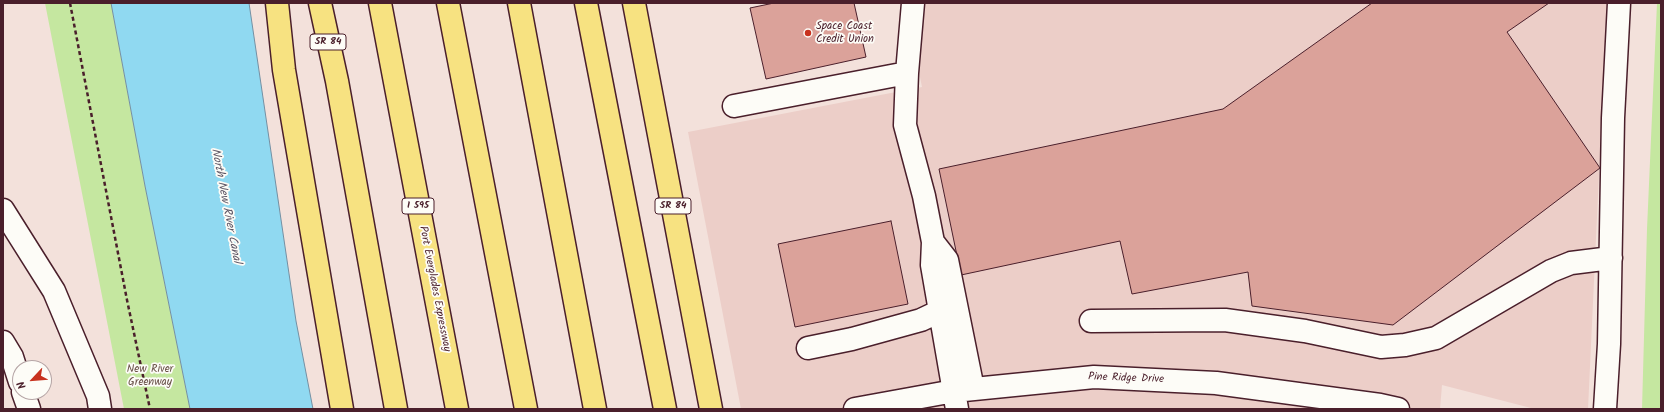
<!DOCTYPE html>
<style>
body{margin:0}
#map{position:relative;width:1664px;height:412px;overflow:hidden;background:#f3e1db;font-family:Kalam,sans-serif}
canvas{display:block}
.frame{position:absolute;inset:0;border:4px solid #4a1f2b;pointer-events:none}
.north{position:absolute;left:12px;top:360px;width:40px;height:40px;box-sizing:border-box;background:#fdfcf7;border:1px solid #b5a4a5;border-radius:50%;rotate:244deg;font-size:11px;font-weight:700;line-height:16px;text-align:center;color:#4a1f2b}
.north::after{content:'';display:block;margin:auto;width:14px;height:18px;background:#c8321e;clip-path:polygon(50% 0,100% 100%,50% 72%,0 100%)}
</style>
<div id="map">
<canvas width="1664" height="412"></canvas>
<div class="frame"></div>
<div class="north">N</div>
</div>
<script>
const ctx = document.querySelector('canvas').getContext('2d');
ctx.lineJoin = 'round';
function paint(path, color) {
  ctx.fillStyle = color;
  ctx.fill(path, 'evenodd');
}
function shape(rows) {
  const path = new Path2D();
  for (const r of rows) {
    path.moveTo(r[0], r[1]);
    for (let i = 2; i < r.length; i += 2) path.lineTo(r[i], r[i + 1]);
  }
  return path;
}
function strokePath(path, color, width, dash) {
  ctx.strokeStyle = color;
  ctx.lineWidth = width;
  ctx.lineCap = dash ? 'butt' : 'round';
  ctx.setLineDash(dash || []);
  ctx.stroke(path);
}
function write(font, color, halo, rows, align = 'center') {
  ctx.font = font + ' Kalam,sans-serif';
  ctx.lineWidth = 3.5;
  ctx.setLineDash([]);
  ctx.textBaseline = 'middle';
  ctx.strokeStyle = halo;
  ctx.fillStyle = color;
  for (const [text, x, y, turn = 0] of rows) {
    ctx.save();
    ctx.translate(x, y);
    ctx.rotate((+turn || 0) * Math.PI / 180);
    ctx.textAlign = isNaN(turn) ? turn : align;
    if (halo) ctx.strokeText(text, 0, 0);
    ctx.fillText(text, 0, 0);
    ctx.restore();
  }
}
paint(shape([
 [905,3,1607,3,1588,409,1535,409,1442,385,1440,409,741,409,688,132,922,87]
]), '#eccec8');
paint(shape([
 [45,3,111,3,145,186,190,409,124,409],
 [1657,3,1661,3,1661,409,1642,409,1647,229]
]), '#c5e7a0');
const water = shape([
 [111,3,249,3,296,321,313,409,190,409,145,186,111,3]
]);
paint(water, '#90d9f1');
strokePath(water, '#748fa2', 1);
const building = shape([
 [774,3,854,3,866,57,766,79,750,8,774,3],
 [1372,3,1549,3,1507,32,1600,168,1393,325,1252,306,1248,272,1132,294,1120,241,961,275,939,169,1223,109,1372,3],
 [891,221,908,304,795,327,778,244,891,221]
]);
paint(building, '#dba29a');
strokePath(building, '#4a1f2b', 1);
const minor = shape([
 [913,3,907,73,905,125,924,196,933,242,932,265,957,409],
 [734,106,907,73],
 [3,210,54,291,98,396,100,409],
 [933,242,947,260,973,389],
 [1091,321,1225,320,1305,331,1381,347,1405,345,1436,338,1551,271,1571,263,1611,258],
 [3,342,12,357,20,382],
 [808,348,852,339,921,320,940,311],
 [23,392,29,409],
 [855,409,954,391,1094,377,1216,383,1380,405,1398,409],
 [1605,409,1609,344,1613,118,1619,3]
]);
const major = shape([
 [320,3,337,81,396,409],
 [634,3,711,409]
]);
const highway = shape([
 [277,3,284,70,342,409],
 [380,3,457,409],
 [448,3,526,409],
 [519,3,595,409],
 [586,3,665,409]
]);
strokePath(minor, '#4a1f2b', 25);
strokePath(major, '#4a1f2b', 25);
strokePath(highway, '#4a1f2b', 25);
strokePath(shape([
 [70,3,127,300,150,409]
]), '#4a1f2b', 2.5, [4, 3]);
strokePath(minor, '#fdfcf7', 22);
strokePath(major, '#f7e281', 22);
strokePath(highway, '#f7e281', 22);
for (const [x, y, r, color] of [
 [808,33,4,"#c8321e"]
]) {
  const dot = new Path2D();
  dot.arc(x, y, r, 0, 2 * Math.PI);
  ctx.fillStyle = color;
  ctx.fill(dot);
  strokePath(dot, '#fdfcf7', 1.5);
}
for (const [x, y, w] of [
 [328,42,36],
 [418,206,32],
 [673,206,36]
]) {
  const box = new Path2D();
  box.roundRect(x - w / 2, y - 8, w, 16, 3);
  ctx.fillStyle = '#fdfcf7';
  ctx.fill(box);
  strokePath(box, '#4a1f2b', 1);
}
write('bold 10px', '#4a1f2b', null, [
 ["SR 84",328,42],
 ["I 595",418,206],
 ["SR 84",673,206]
]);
write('11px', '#4a1f2b', '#fdfcf7', [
 ["Space Coast",816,27],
 ["Credit Union",816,40]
], 'left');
write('11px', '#4a1f2b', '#fdfcf7', [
 ["Port Everglades Expressway",434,289,79],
 ["Pine Ridge Drive",1126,379,2]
]);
write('11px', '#695148', '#fdfcf7', [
 ["New River",150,370],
 ["Greenway",150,383]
]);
write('italic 12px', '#5f5766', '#fdfcf7', [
 ["North New River Canal",225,206,79]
]);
</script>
